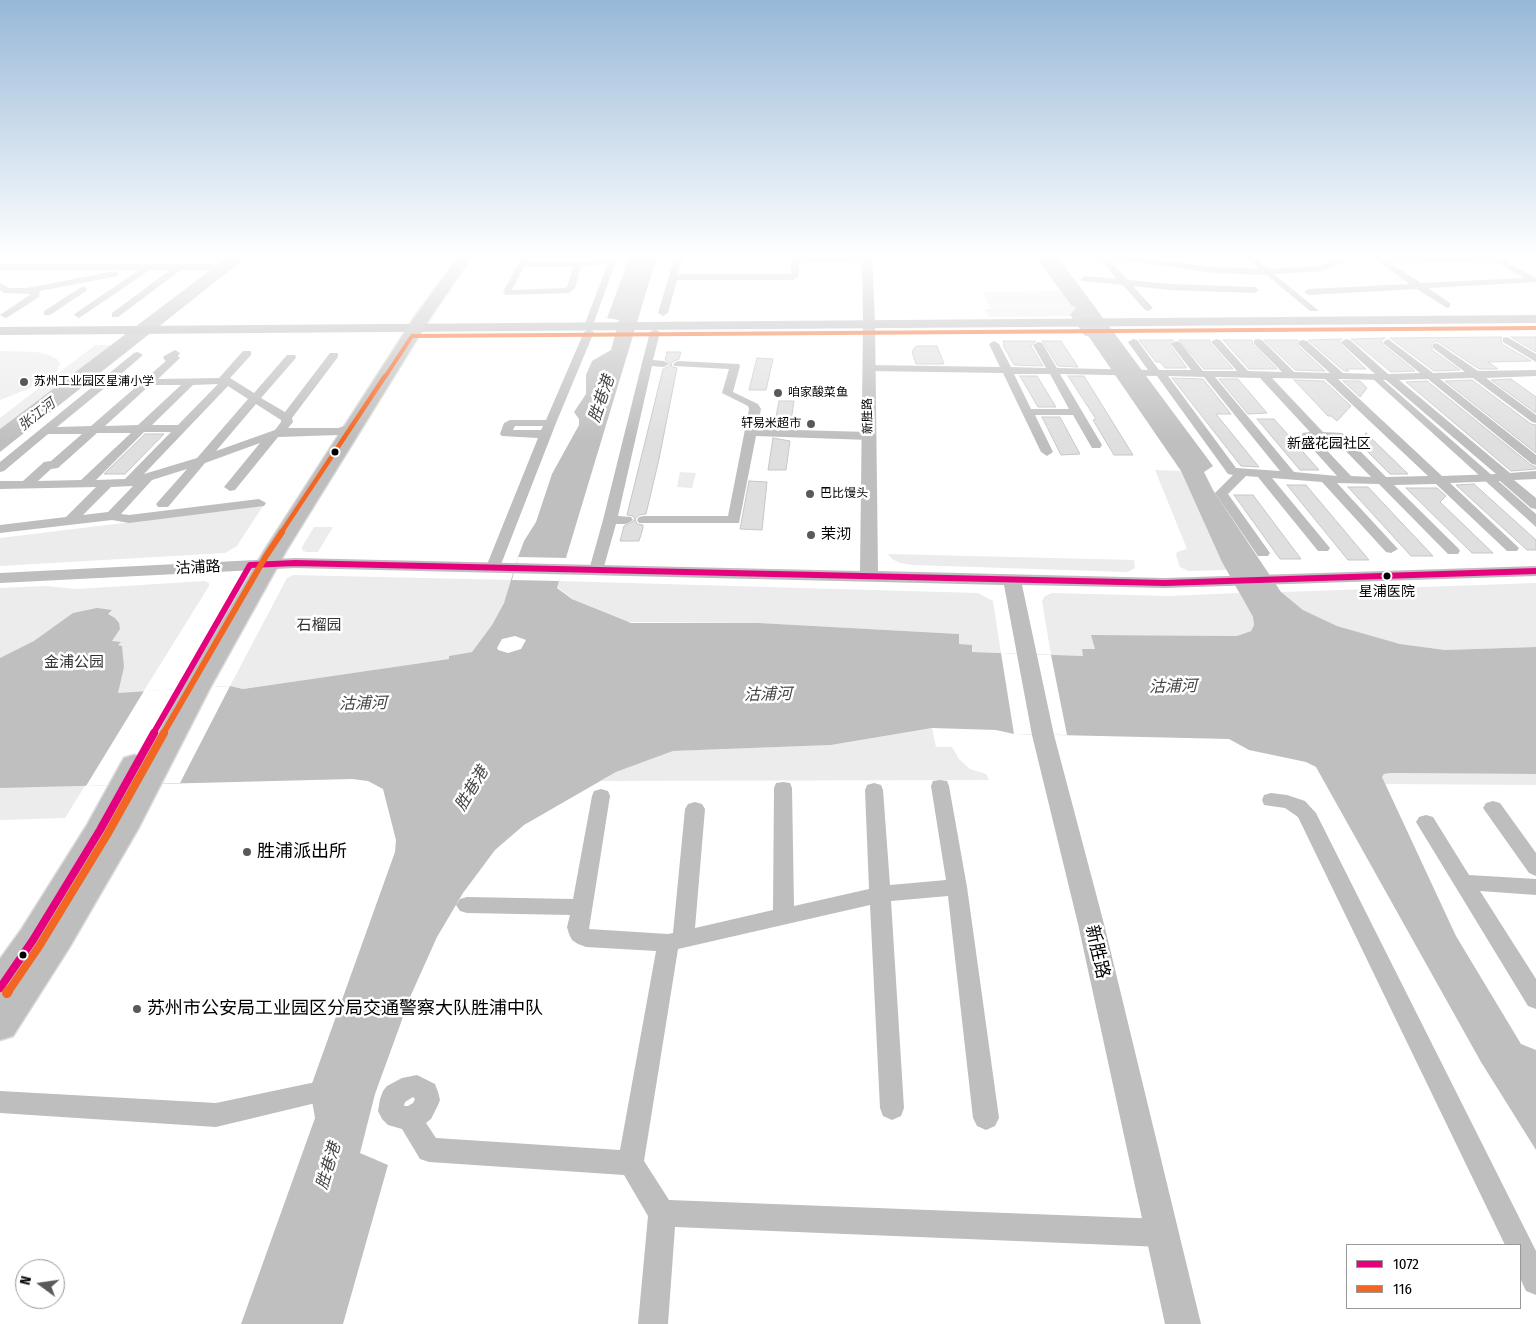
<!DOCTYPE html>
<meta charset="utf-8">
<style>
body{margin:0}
#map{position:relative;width:1536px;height:1324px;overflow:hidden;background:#fff;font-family:"Fira Sans Condensed",sans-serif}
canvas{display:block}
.legend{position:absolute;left:1346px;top:1244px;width:175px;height:65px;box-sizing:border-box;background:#fff;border:1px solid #999;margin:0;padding:6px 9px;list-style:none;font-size:15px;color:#000}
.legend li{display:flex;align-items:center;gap:10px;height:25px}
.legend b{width:25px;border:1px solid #999}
.north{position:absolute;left:15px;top:1259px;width:50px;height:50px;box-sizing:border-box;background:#fff;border:1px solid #999;border-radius:50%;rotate:284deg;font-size:14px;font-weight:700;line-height:20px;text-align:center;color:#000}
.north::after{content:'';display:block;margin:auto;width:18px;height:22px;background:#595959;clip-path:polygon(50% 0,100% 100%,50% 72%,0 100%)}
</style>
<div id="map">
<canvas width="1536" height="1324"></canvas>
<ul class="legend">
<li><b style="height:6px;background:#e5007d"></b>1072</li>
<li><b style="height:6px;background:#f26522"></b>116</li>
</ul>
<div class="north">N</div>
</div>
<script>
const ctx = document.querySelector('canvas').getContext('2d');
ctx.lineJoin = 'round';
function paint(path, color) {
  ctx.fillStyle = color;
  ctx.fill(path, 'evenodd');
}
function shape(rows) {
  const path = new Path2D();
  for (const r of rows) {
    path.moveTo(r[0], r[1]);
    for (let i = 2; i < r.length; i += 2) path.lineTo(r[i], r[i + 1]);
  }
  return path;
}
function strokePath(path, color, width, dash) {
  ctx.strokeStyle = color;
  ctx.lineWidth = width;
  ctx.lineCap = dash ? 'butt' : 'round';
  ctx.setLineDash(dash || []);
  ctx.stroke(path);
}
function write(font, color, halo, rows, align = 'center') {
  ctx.font = font + ' "Fira Sans Condensed","Noto Sans SC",sans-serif';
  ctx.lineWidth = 5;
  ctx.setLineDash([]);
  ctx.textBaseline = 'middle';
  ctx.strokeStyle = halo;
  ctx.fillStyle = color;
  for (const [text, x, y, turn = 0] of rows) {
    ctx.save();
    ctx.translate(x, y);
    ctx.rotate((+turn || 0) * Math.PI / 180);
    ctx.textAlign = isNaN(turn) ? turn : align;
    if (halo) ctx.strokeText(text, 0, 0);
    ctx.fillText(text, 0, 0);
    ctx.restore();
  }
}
paint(shape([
 [1061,291,1071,305,1076,308,1070,314,1071,316,989,317,985,309,991,309,983,292],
 [95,345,112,345,0,429,0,418],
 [0,351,38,352,49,355,57,359,60,364,57,371,46,380,30,388,0,400],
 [1155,470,1181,471,1227,570,1188,571,1180,567,1176,555,1177,552,1187,549],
 [680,472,696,473,692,488,677,487],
 [263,506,237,546,225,553,0,566,0,538],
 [314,527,333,527,318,552,306,552,302,550,302,547],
 [888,554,1134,560,1135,568,1128,572,912,565,900,563,892,559],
 [293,575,512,580,504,603,492,625,472,652,449,656,449,659,243,689,230,686,287,578],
 [205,581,209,583,209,586,65,818,0,820,0,588,45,586,77,589],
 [559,581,978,593,993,601,1001,653,972,652,959,644,959,634,759,623,627,622,573,599,557,587],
 [1536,583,1536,647,1445,650,1400,644,1337,626,1303,610,1281,592],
 [1052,593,1169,596,1239,593,1253,617,1254,625,1251,631,1237,636,1091,635,1096,649,1083,656,1051,655,1042,601,1045,596],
 [932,728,936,747,952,747,959,759,970,769,986,774,989,780,601,781,616,772,673,751,831,745],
 [1390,773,1536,774,1536,785,1385,784,1382,777,1384,774]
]), '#ececec');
paint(shape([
 [229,256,248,256,0,452,0,429],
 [630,256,657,256,559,581,557,588,572,599,631,623,759,623,959,634,959,644,972,645,972,652,1083,656,1082,649,1095,649,1091,635,1237,636,1251,631,1254,625,1253,617,1222,562,1181,471,1089,337,1084,335,1071,316,1070,314,1076,308,1071,305,1035,256,1057,256,1213,466,1204,472,1213,490,1281,592,1303,610,1337,626,1400,644,1445,650,1536,647,1536,774,1390,773,1384,774,1382,777,1456,936,1521,1044,1536,1050,1536,1150,1481,1062,1316,767,1306,762,1249,750,1229,739,1014,734,996,730,932,728,831,745,673,751,616,772,524,825,495,850,463,893,437,937,411,995,375,1094,360,1153,388,1165,343,1324,241,1324,315,1118,310,1089,395,852,396,840,383,789,368,781,352,779,0,788,0,658,34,641,73,613,97,608,112,610,108,614,115,618,119,623,120,629,112,641,121,642,118,645,122,646,124,667,118,693,230,686,243,689,449,659,449,656,472,652,492,625,504,603,518,557,524,541,536,522,552,474,579,425,579,419,574,412,586,394,586,375,592,361,611,350,619,320,607,318],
 [515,636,526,640,521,649,508,653,498,650,497,648,502,639],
 [1244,256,1252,256,1319,311,1310,311],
 [1373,379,1382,379,1536,514,1536,527]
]), '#bfbfbf');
paint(shape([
 [518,557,567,558,559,581,512,580],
 [1001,653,1051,655,1067,735,1014,734],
 [230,686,180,783,86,786,144,691]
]), '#fff');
const building = shape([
 [1501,337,1502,344,1531,361,1488,362,1498,369,1479,369,1437,341,1432,343,1432,350,1460,370,1434,371,1390,338,1501,337],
 [1511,337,1536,337,1536,352,1511,337],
 [1385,338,1381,341,1383,345,1415,371,1391,372,1351,339,1385,338],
 [1342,339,1339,341,1341,345,1366,369,1346,369,1349,371,1344,371,1308,340,1342,339],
 [1139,340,1174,340,1170,345,1187,368,1165,368,1160,362,1156,362,1139,340],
 [1179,340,1210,340,1210,343,1233,369,1204,369,1179,340],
 [1223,340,1252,340,1253,345,1277,369,1249,369,1223,340],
 [1264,340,1298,340,1298,346,1325,371,1295,370,1264,340],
 [1003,341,1036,341,1031,346,1043,366,1014,365,1003,345,1005,345,1003,341],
 [1042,341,1061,341,1078,367,1058,366,1042,341],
 [919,346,937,346,944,364,916,364,912,352,915,347,919,346],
 [667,352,681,352,679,359,671,363,672,367,677,368,659,459,646,514,639,515,635,519,637,524,643,525,643,528,639,541,620,541,624,526,635,520,633,516,627,515,663,369,671,365,665,360,667,352],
 [757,358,773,359,766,390,749,390,757,358],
 [1020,376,1037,376,1056,407,1038,407,1020,376],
 [1068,376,1084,376,1133,455,1114,455,1093,420,1096,419,1068,376],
 [1172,378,1203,379,1231,414,1216,414,1259,467,1241,466,1172,378],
 [1219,379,1238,379,1267,413,1248,414,1219,379],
 [1511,379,1536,397,1536,413,1491,380,1511,379],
 [1294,380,1324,381,1351,406,1337,421,1331,416,1328,416,1294,380],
 [1472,380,1531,424,1536,425,1536,453,1445,381,1472,380],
 [1343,381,1360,381,1367,388,1360,397,1343,381],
 [1427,381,1531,465,1536,467,1536,469,1511,471,1406,382,1427,381],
 [779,401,794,401,790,428,774,427,779,401],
 [1042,417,1060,417,1080,454,1061,455,1042,417],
 [1257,419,1274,419,1319,470,1300,470,1257,419],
 [1366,433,1408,474,1390,474,1358,442,1366,433],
 [145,434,164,434,125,474,104,474,145,434],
 [773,438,790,441,786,470,768,470,773,438],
 [749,481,767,482,762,530,740,529,749,481],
 [1474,484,1536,540,1536,550,1527,550,1456,485,1474,484],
 [1287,485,1306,485,1369,560,1348,560,1287,485],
 [1348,487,1368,487,1433,556,1411,556,1348,487],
 [1406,488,1437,488,1446,496,1440,502,1493,553,1472,553,1406,488],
 [1234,495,1253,495,1301,559,1280,559,1234,495]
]);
paint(building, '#dfdfdf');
strokePath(building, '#c7c7c7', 1);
const primary = shape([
 [459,256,472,256,430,318,286,551,210,688,138,829,69,948,13,1036,0,1040,0,959,21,930,87,825,124,758,134,755,145,758,182,688,264,551,414,318,459,256]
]);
strokePath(primary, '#dbdbdb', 3);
paint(shape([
 [522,256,530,256,527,262,588,261,621,256,616,261,592,328,586,328,584,326,608,263,581,267,575,288,569,293,506,295,503,292,522,256],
 [524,267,573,267,567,287,564,288,512,290,524,267],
 [675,256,683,256,678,274,791,274,791,256,878,256,874,258,841,262,799,261,799,276,793,280,677,280,668,313,663,316,658,313,675,256],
 [1097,256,1124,256,1215,267,1263,269,1319,266,1343,256,1352,256,1341,264,1320,271,1263,275,1215,273,1108,258,1128,280,1170,284,1255,287,1259,290,1255,293,1170,290,1133,286,1153,308,1148,311,1145,310,1123,285,1082,281,1081,279,1085,276,1117,279,1097,256],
 [1370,256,1496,256,1536,278,1536,282,1428,288,1450,303,1450,307,1447,308,1417,289,1308,295,1304,292,1308,289,1410,284,1370,256],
 [1384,259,1435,262,1494,261,1524,278,1421,283,1384,259],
 [0,264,213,264,217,267,213,270,181,270,118,317,112,317,112,313,170,270,150,270,79,318,74,315,76,313,139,270,0,270,0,264],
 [115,271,118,272,118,276,40,291,39,297,8,317,5,318,0,315,31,294,4,293,0,290,0,283,9,288,27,288,115,271],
 [83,286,87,289,86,291,50,315,44,315,44,311,83,286],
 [589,329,594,332,556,423,500,567,498,570,488,570,486,567,538,438,502,436,500,434,504,423,510,420,546,420,584,332,589,329],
 [515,426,543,426,541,430,513,430,515,426],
 [655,329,660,332,653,360,664,361,669,364,664,367,652,366,618,516,631,517,633,520,626,524,616,524,603,570,601,573,596,574,591,573,589,570,603,520,642,363,650,332,655,329],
 [1507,337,1536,354,1536,362,1503,342,1503,338,1507,337],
 [1133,339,1137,340,1159,370,1191,370,1171,344,1176,341,1180,342,1203,371,1237,371,1211,342,1216,339,1220,340,1248,371,1282,372,1254,344,1254,340,1258,339,1262,340,1294,372,1330,373,1299,345,1299,341,1303,340,1307,341,1343,373,1375,374,1342,344,1341,342,1346,339,1350,340,1388,374,1420,373,1384,344,1383,342,1388,339,1433,373,1465,372,1433,348,1433,344,1437,343,1478,371,1536,370,1536,376,1486,378,1536,415,1536,423,1532,422,1473,378,1440,379,1536,455,1536,465,1532,464,1428,379,1399,380,1510,473,1536,471,1536,479,1514,480,1536,498,1536,509,1531,508,1500,481,1450,483,1519,548,1517,551,1507,551,1436,484,1394,485,1458,548,1460,551,1458,554,1448,554,1379,484,1337,483,1398,549,1391,553,1386,552,1322,482,1272,478,1330,548,1328,551,1318,551,1258,477,1246,476,1228,494,1270,553,1268,556,1258,556,1215,493,1233,475,1228,474,1157,376,1060,374,1102,445,1100,448,1092,448,1073,415,1035,415,1053,452,1047,456,1041,452,1003,373,868,371,863,368,868,365,1000,367,989,344,994,341,999,344,1011,367,1046,368,1033,345,1038,342,1042,343,1057,368,1148,370,1128,342,1133,339],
 [1014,374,1050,374,1069,409,1031,409,1014,374],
 [1168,376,1204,377,1280,471,1236,468,1168,376],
 [1215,377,1260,378,1310,432,1303,433,1301,436,1337,476,1294,472,1215,377],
 [1272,378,1325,379,1428,476,1386,477,1342,433,1323,432,1272,378],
 [1338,379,1386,380,1496,474,1442,476,1338,379],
 [1317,440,1335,440,1371,477,1351,476,1317,440],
 [175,350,180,353,178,356,180,358,158,379,219,378,243,351,251,351,251,355,230,378,254,393,287,355,295,355,296,357,295,359,261,398,285,412,330,353,338,353,338,357,292,418,293,422,288,428,338,428,354,423,360,426,358,428,339,435,278,437,235,490,230,491,224,487,260,443,205,463,168,507,158,507,156,504,187,469,152,480,121,514,129,515,259,499,266,503,264,506,129,523,112,520,0,533,0,525,66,517,96,487,0,489,0,481,23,481,44,462,51,461,82,434,48,434,4,471,0,472,0,462,134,353,138,352,143,355,114,380,145,379,166,361,163,358,164,356,175,350],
 [218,384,178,425,152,425,193,385,218,384],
 [150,385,181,385,138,425,105,426,150,385],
 [107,386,137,386,91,426,57,427,107,386],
 [228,386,248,399,197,458,144,474,228,386],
 [256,404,281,420,281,422,275,430,216,451,256,404],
 [144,432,171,432,125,479,96,480,144,432],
 [97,433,131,433,81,480,38,481,51,469,58,468,97,433],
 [133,486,108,512,83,515,111,487,133,486],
 [678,361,739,364,740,366,733,392,758,404,761,409,757,429,869,432,875,436,869,440,756,436,739,523,639,523,637,520,639,517,644,516,728,516,749,409,748,406,722,393,729,369,674,366,673,364,678,361],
 [940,780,947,781,949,786,967,887,999,1118,995,1126,986,1130,977,1126,973,1118,948,896,891,901,904,1108,901,1116,892,1120,883,1116,880,1108,870,905,678,949,644,1161,669,1200,1162,1219,1172,1223,1176,1233,1172,1243,1162,1247,675,1227,668,1324,638,1324,648,1216,624,1175,429,1162,420,1159,402,1129,388,1125,382,1119,378,1111,380,1099,383,1091,387,1086,402,1078,417,1075,435,1084,438,1092,440,1100,438,1105,431,1119,426,1123,436,1138,620,1150,656,951,586,947,578,944,572,940,569,934,567,927,570,915,467,913,460,911,456,905,460,899,467,897,573,899,592,796,594,791,601,789,608,791,610,796,589,929,668,934,673,933,685,809,688,804,695,802,702,804,705,809,695,928,773,910,774,788,776,783,783,782,790,783,792,788,794,906,869,889,865,790,867,785,874,783,881,785,883,790,890,885,946,880,931,786,933,781,940,780],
 [413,1097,415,1099,413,1103,408,1106,404,1106,405,1102,413,1097],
 [1271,793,1287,795,1305,801,1316,813,1536,1251,1536,1295,1526,1291,1520,1278,1520,1245,1505,1245,1298,817,1285,808,1264,805,1262,800,1264,795,1271,793],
 [1493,801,1500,803,1536,853,1536,876,1529,873,1483,808,1486,803,1493,801],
 [1426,815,1433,817,1469,875,1536,879,1536,895,1480,891,1536,979,1536,1009,1528,1006,1416,822,1419,817,1426,815],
 [311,1083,320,1086,323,1094,320,1102,216,1127,0,1113,0,1091,216,1103,311,1083]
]), '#bebebe');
paint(shape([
 [862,256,872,256,875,321,878,571,1165,578,1536,566,1536,576,1165,588,1022,585,1054,735,1104,924,1201,1324,1165,1324,1078,924,1032,735,1004,585,295,568,0,583,0,573,295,558,860,571,863,321,862,256]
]), '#bebebe');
paint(shape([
 [1536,315,1536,323,0,335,0,327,1536,315]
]), '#b8b8b8');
paint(primary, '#bebebe');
strokePath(shape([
 [153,734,250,565,295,563,1165,583,1536,571]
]), '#e5007d', 6);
strokePath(shape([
 [0,988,33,940,100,830,154,733]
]), '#e5007d', 8);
strokePath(shape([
 [385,377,412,336,1536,328]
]), '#f26522', 4);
strokePath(shape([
 [281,533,385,376]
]), '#f26522', 4.5);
strokePath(shape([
 [163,734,266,556,282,532]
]), '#f26522', 6);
strokePath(shape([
 [8,992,40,945,107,835,164,733]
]), '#f26522', 8);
strokePath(shape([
 [7,993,8,991]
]), '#f26522', 10);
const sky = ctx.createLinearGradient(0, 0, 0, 441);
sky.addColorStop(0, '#97b8d8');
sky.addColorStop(0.58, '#fff');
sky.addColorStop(1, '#ffffff00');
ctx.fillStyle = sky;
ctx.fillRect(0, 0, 1536, 441);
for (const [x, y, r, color] of [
 [24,382,5,"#595959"],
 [778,393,5,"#595959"],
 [811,424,5,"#595959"],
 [335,452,4.5,"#000"],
 [810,494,5,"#595959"],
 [811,535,5,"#595959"],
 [1387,576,4.5,"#000"],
 [247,852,5,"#595959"],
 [23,955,4.5,"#000"],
 [137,1009,5,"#595959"]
]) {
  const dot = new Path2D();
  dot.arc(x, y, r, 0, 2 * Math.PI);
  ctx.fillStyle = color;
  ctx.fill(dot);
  strokePath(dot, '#fff', 2);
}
write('12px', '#000', '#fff', [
 ["苏州工业园区星浦小学",34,382],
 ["咱家酸菜鱼",788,393],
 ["轩易米超市",801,424,"right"],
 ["巴比馒头",820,494]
], 'left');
write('12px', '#000', '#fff', [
 ["新胜路",868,416,-91]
]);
write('italic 14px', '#444', '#fff', [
 ["张江河",37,415,-38]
]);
write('14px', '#000', '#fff', [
 ["新盛花园社区",1329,444]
]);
write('14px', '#000', '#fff', [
 ["星浦医院",1387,592]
]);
write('15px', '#000', '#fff', [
 ["茉沏",821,535]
], 'left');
write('15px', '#000', '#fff', [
 ["沽浦路",198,568,-3]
]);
write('15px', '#333', '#fff', [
 ["石榴园",319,626],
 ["金浦公园",74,663]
]);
write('italic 16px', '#444', '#fff', [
 ["胜巷港",602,399,-71],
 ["沽浦河",1173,687,-1],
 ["沽浦河",768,695,-1],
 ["沽浦河",363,704,-1],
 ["胜巷港",472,789,-59],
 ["胜巷港",329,1166,-73]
]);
write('18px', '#000', '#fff', [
 ["胜浦派出所",257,852],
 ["苏州市公安局工业园区分局交通警察大队胜浦中队",147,1009]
], 'left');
write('18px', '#000', '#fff', [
 ["新胜路",1097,952,77]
]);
</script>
